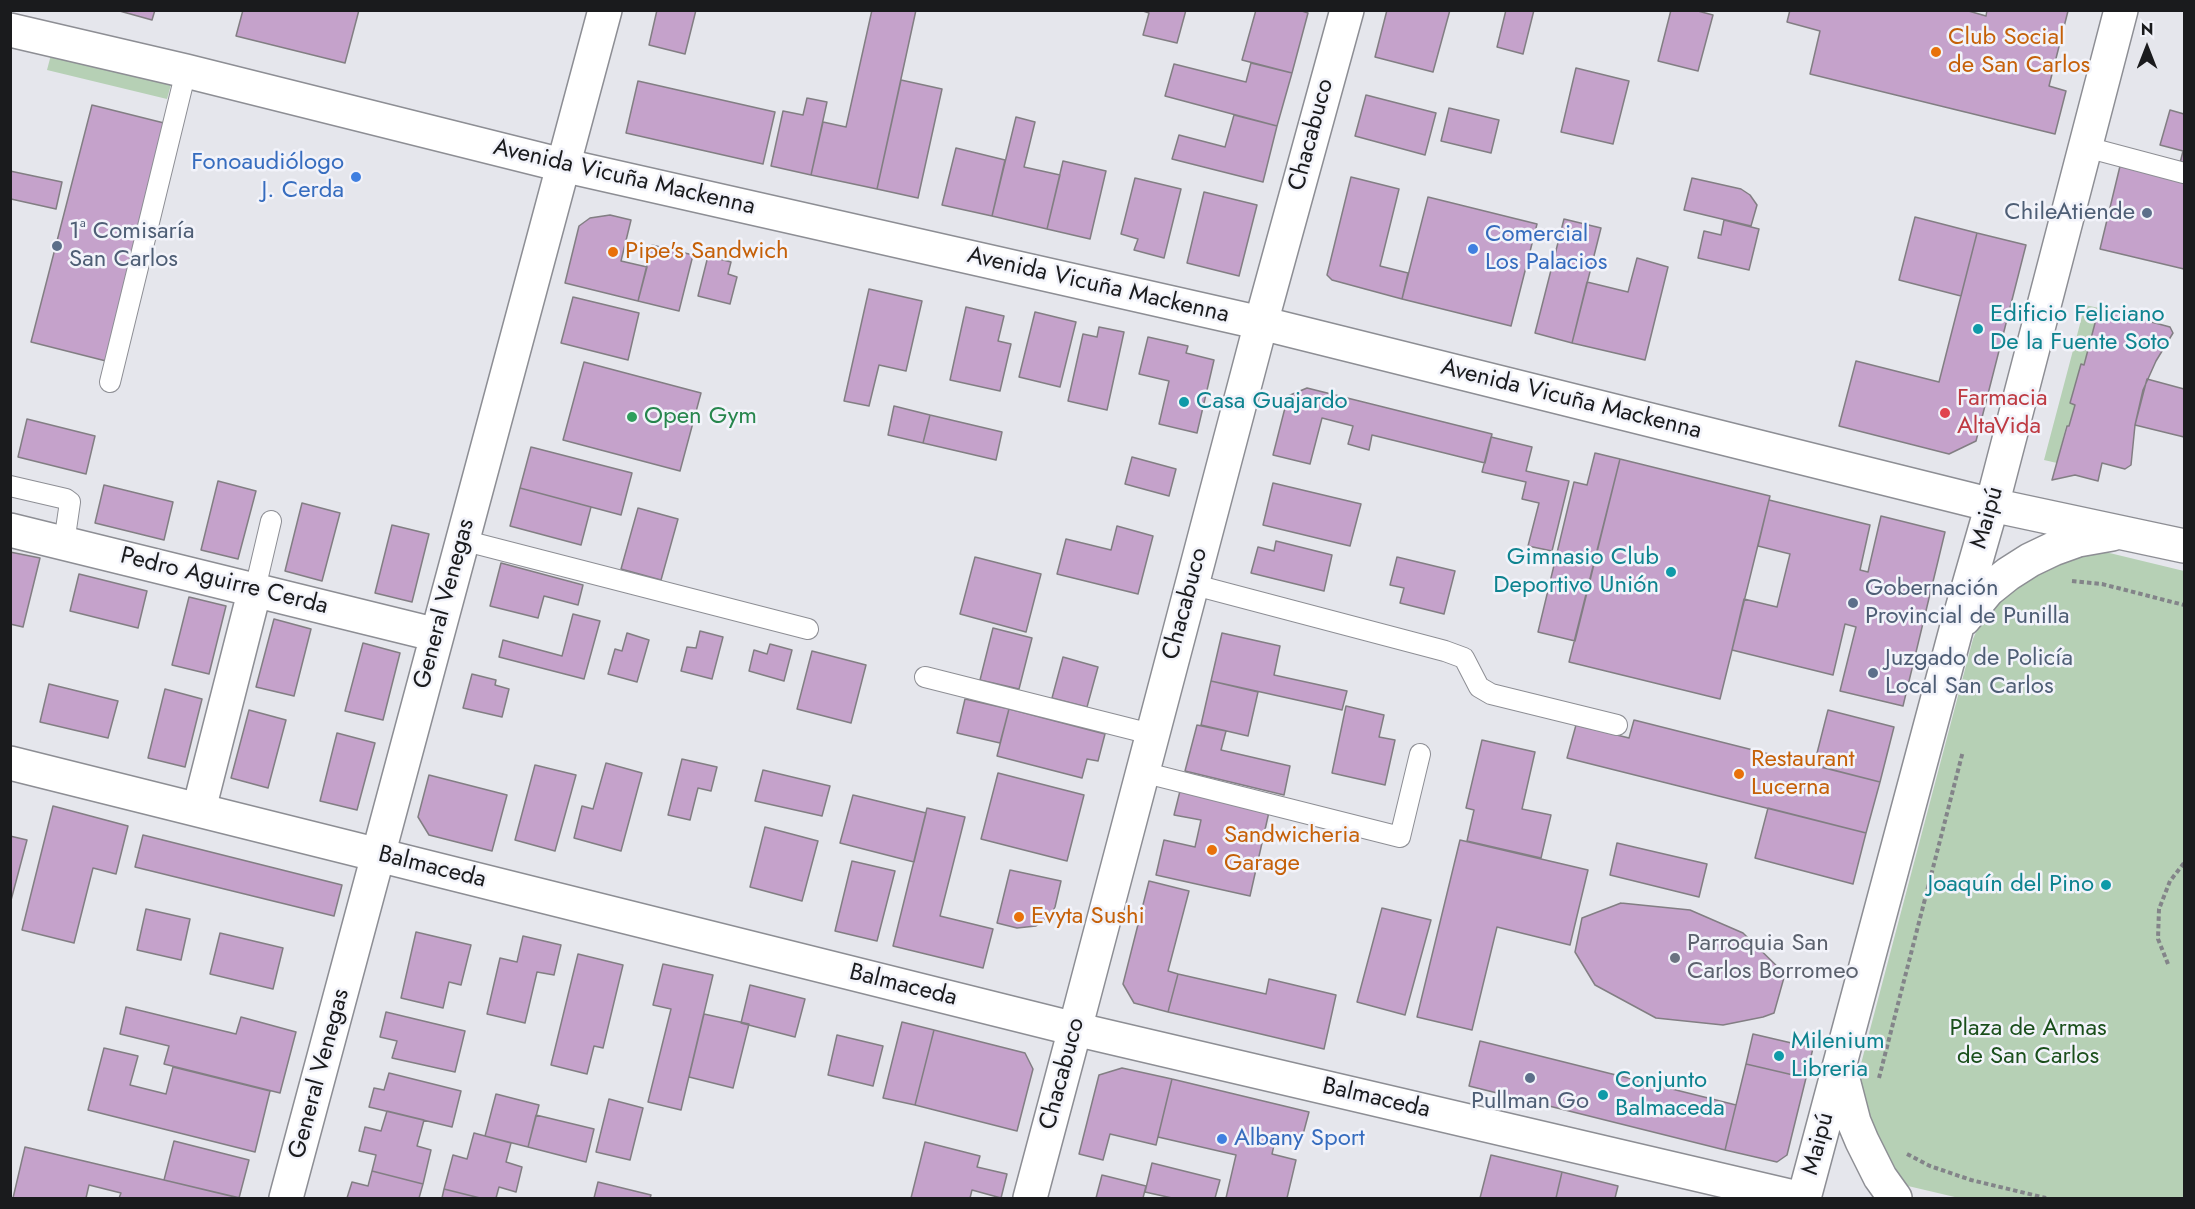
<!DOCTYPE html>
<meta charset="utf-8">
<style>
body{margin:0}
#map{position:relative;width:2195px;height:1209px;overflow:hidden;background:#e5e6ec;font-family:Jost,sans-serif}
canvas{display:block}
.frame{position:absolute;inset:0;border:12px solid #1a1b1d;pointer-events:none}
.north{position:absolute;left:2117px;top:18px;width:60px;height:60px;-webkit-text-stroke:4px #f2f3fa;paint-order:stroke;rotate:0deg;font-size:16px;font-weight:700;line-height:24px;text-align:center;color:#1a1b1d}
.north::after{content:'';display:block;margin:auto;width:21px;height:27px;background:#1a1b1d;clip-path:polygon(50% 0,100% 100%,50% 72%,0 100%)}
</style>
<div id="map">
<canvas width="2195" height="1209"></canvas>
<div class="frame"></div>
<div class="north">N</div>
</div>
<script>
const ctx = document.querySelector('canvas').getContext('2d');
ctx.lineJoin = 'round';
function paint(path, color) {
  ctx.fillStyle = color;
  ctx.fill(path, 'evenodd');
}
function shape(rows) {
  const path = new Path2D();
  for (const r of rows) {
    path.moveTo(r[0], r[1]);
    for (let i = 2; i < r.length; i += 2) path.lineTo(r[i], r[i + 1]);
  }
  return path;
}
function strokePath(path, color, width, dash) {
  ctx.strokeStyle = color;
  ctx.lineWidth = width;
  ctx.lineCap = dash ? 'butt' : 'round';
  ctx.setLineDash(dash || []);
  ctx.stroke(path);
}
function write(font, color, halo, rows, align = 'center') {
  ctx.font = font + ' Jost,sans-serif';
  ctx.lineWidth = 5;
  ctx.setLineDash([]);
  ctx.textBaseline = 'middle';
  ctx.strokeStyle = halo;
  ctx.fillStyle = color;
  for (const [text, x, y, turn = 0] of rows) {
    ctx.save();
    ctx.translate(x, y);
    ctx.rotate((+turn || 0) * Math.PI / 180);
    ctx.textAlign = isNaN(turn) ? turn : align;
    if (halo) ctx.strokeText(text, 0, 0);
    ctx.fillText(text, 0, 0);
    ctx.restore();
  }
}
paint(shape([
 [52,51,172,81,167,99,47,70],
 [2085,305,2099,308,2084,365,2081,365,2070,403,2075,405,2069,426,2066,426,2057,463,2044,460],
 [2093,549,2184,571,2184,1198,1959,1198,1908,1186,1895,1172,1878,1146,1857,1079,1973,639,1982,619,2016,577]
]), '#b6d0b5');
const building = shape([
 [116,10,155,10,152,20,116,10],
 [243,10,359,10,345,63,236,36,243,10],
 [657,10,696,10,685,54,649,45,657,10],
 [872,10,916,10,877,189,811,175,823,122,846,127,872,10],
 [1140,10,1186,10,1177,43,1143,35,1149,13,1140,10],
 [1256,10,1299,10,1308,13,1292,73,1242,60,1256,10],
 [1387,10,1450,10,1433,72,1375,57,1387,10],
 [1506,10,1534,10,1523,54,1497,47,1506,10],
 [1671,10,1694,10,1713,15,1698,71,1658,61,1671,10],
 [1790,10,1965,10,1986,16,1987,10,2068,11,2049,86,2066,91,2055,134,1810,74,1820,31,1787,22,1790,10],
 [1251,63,1292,73,1277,126,1165,96,1174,64,1246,82,1251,63],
 [1576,68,1629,81,1613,144,1561,132,1576,68],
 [901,80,942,89,918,198,877,189,901,80],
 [638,81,775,112,763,164,626,133,638,81],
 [1366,95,1436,113,1425,155,1355,136,1366,95],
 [807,98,827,102,811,175,771,166,783,111,803,115,807,98],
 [92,105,164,123,106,361,31,342,92,105],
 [1449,108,1499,120,1491,153,1441,141,1449,108],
 [2170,110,2184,114,2184,164,2180,163,2183,151,2160,145,2170,110],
 [1234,115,1277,126,1263,182,1172,159,1179,135,1225,147,1234,115],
 [1016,117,1035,122,1024,167,1060,175,1047,229,992,216,1016,117],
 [956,148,1005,160,992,216,942,205,956,148],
 [1063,161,1106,171,1090,239,1047,229,1063,161],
 [2121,162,2184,177,2184,269,2100,249,2121,162],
 [10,171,62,182,56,209,11,199,10,202,10,171],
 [1351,177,1399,189,1380,266,1408,273,1402,299,1332,280,1327,275,1351,177],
 [1135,178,1181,189,1164,258,1134,250,1138,239,1121,234,1135,178],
 [1692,178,1741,189,1750,195,1757,205,1751,226,1684,210,1692,178],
 [1204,192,1257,205,1239,276,1187,263,1204,192],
 [1428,197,1537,224,1511,326,1402,299,1428,197],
 [610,215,631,220,621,261,647,267,638,301,565,283,579,226,590,218,610,215],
 [1915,217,1977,233,1961,296,1899,280,1915,217],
 [1564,219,1601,228,1572,343,1535,333,1564,219],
 [1724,220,1759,229,1749,270,1698,258,1704,231,1721,235,1724,220],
 [1977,233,2026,245,1976,441,1949,454,1839,426,1856,361,1939,382,1977,233],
 [652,245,693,255,679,311,638,301,652,245],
 [708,256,731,262,728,274,737,277,730,304,698,296,708,256],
 [1637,258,1668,267,1645,360,1572,343,1587,282,1628,292,1637,258],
 [869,289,922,301,906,371,879,365,869,406,844,401,869,289],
 [573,297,639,313,628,360,561,343,573,297],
 [966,307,1004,316,998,341,1011,344,1000,391,950,380,966,307],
 [2099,308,2170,327,2173,333,2156,361,2143,390,2135,425,2131,465,2125,469,2102,463,2098,481,2075,475,2052,480,2067,426,2069,426,2075,405,2070,403,2081,364,2084,365,2099,308],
 [1035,312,1076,322,1060,387,1019,377,1035,312],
 [1099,327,1124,332,1107,410,1068,401,1083,334,1097,337,1099,327],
 [1148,337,1188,346,1186,353,1214,360,1197,433,1159,424,1169,381,1139,374,1148,337],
 [584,362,701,393,680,471,563,440,584,362],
 [2147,379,2184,389,2184,437,2135,425,2147,379],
 [1307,388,1492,434,1485,463,1372,435,1369,450,1348,444,1353,426,1322,418,1310,464,1273,455,1288,396,1307,388],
 [894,406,930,415,923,443,888,435,894,406],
 [930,415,1002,432,996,460,923,443,930,415],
 [27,419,95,436,86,474,18,457,27,419],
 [1491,437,1532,447,1526,471,1569,481,1552,551,1528,546,1539,503,1522,499,1526,482,1482,472,1491,437],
 [531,447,632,473,621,515,520,488,531,447],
 [1595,453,1620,459,1575,641,1538,632,1574,482,1587,485,1595,453],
 [1132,457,1176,469,1169,496,1125,484,1132,457],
 [1620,459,1770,496,1720,699,1569,662,1620,459],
 [218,481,256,491,238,559,201,550,218,481],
 [1273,483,1361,504,1350,546,1263,525,1273,483],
 [104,485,173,502,164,540,95,523,104,485],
 [520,488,591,507,581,545,510,526,520,488],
 [1769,500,1870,525,1860,570,1868,572,1881,516,1945,532,1903,706,1840,691,1856,627,1845,624,1833,675,1732,650,1744,599,1777,607,1790,554,1758,546,1769,500],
 [302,503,340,513,322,581,285,571,302,503],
 [638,508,678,519,661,580,621,569,638,508],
 [392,525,429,534,412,602,375,593,392,525],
 [1117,526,1153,536,1138,594,1057,574,1066,539,1111,550,1117,526],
 [1276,541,1332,555,1324,591,1251,573,1258,547,1274,551,1276,541],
 [10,552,40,558,23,627,10,624,10,552],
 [975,557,1041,574,1026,632,960,614,975,557],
 [1397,557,1455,571,1444,614,1400,603,1404,588,1390,585,1397,557],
 [501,563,583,585,578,605,544,596,538,618,490,606,501,563],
 [79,574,147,591,138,628,70,611,79,574],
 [189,597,226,606,209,674,172,665,189,597],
 [573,614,600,621,584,679,499,657,503,640,562,656,573,614],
 [274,619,311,629,294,696,256,687,274,619],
 [993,628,1032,638,1019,689,980,680,993,628],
 [700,631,723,637,712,679,681,671,687,647,696,648,700,631],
 [627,633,649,640,637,682,608,674,615,649,622,651,627,633],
 [1222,633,1280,646,1274,675,1347,691,1342,710,1211,681,1222,633],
 [363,643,400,653,383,720,345,711,363,643],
 [770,644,792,650,784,681,749,671,754,650,767,654,770,644],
 [812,651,866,665,851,723,797,709,812,651],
 [1063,657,1098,667,1087,707,1052,698,1063,657],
 [472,674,496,680,495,685,509,689,502,717,463,708,472,674],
 [1211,681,1258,692,1248,736,1201,725,1211,681],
 [49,684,118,701,108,738,40,722,49,684],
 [165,689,202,699,185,767,148,758,165,689],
 [965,699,1009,709,1000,743,957,733,965,699],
 [1346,706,1384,715,1379,737,1395,740,1385,785,1332,773,1346,706],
 [1009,709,1105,734,1098,761,1087,759,1082,778,997,756,1009,709],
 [249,710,286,720,268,788,231,778,249,710],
 [1828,710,1894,727,1880,782,1814,765,1828,710],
 [1634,720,1880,782,1866,833,1567,758,1576,725,1629,738,1634,720],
 [1197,725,1226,731,1221,750,1290,766,1284,795,1185,771,1197,725],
 [337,733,375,743,357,810,320,801,337,733],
 [1482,740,1535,752,1522,809,1551,815,1541,858,1467,841,1474,810,1466,808,1482,740],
 [682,759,717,767,711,791,698,788,690,820,668,815,682,759],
 [606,763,642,773,621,851,574,838,582,806,593,809,606,763],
 [535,765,576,775,555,851,515,840,535,765],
 [763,770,830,786,822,816,755,801,763,770],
 [998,773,1084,795,1067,861,981,839,998,773],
 [429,775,507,795,492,851,429,835,418,817,429,775],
 [1180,791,1269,812,1250,896,1156,875,1164,840,1195,847,1201,820,1174,815,1180,791],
 [853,795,926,813,914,862,840,843,853,795],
 [53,806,128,826,116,874,93,868,74,943,22,930,53,806],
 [927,808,965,817,940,916,993,929,983,968,893,946,927,808],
 [1768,808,1866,833,1853,884,1755,858,1768,808],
 [765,827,818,841,802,901,750,887,765,827],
 [143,835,342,885,334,916,135,867,143,835],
 [10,836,27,840,10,904,10,836],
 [1460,840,1588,870,1570,945,1497,927,1472,1030,1417,1017,1460,840],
 [1617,843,1707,864,1699,897,1610,875,1617,843],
 [852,861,895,871,877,941,835,931,852,861],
 [1010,870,1061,881,1055,907,1050,916,1036,926,1017,928,997,923,1010,870],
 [1149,881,1189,891,1168,971,1178,974,1168,1012,1134,1003,1123,984,1149,881],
 [1621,903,1690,910,1743,933,1785,974,1774,1013,1763,1017,1723,1025,1656,1018,1595,985,1575,952,1582,918,1621,903],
 [1382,908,1431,920,1405,1015,1357,1002,1382,908],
 [146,909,190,919,181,960,137,950,146,909],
 [416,932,471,945,461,985,449,982,443,1008,401,998,416,932],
 [220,933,283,948,273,989,210,974,220,933],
 [523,936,561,945,554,975,537,972,525,1023,487,1014,500,958,517,962,523,936],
 [578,954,623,965,603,1048,594,1046,587,1074,551,1065,578,954],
 [663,964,713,975,681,1110,648,1102,671,1009,653,1005,663,964],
 [1178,974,1266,994,1269,979,1336,995,1324,1049,1168,1012,1178,974],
 [750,985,805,999,795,1037,741,1023,750,985],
 [126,1007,236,1034,241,1017,296,1032,280,1093,164,1064,169,1046,120,1034,126,1007],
 [386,1012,465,1031,455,1072,392,1058,397,1041,380,1037,386,1012],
 [704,1014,749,1024,733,1088,689,1077,704,1014],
 [902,1022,934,1030,915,1105,883,1098,902,1022],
 [934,1030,1025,1053,1033,1069,1017,1131,915,1105,934,1030],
 [1753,1034,1813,1048,1806,1078,1746,1064,1753,1034],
 [837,1035,883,1046,873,1086,828,1075,837,1035],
 [1480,1041,1736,1105,1725,1150,1469,1086,1480,1041],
 [104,1048,138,1056,130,1085,166,1094,173,1067,270,1091,255,1152,88,1110,104,1048],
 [1746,1064,1806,1078,1787,1155,1777,1162,1725,1150,1746,1064],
 [1122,1068,1172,1079,1156,1145,1110,1134,1103,1160,1079,1154,1099,1075,1122,1068],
 [389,1073,461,1091,452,1127,369,1107,374,1088,384,1090,389,1073],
 [1172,1079,1309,1112,1301,1142,1276,1136,1272,1154,1296,1160,1287,1198,1226,1198,1236,1155,1158,1137,1172,1079],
 [496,1094,539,1105,528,1147,485,1136,496,1094],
 [609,1099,643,1108,630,1160,596,1152,609,1099],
 [387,1111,424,1120,417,1146,431,1150,423,1184,372,1171,376,1155,359,1151,365,1127,381,1131,387,1111],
 [536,1115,594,1129,586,1162,528,1147,536,1115],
 [474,1133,511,1143,506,1162,522,1167,516,1192,499,1187,496,1198,480,1198,444,1189,453,1155,467,1159,474,1133],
 [174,1141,249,1160,239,1198,164,1180,174,1141],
 [925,1142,980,1156,977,1167,1007,1174,1001,1198,972,1190,970,1198,911,1198,925,1142],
 [25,1147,164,1180,240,1198,119,1198,121,1193,89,1185,86,1198,13,1198,25,1147],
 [1491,1155,1562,1172,1556,1198,1480,1198,1491,1155],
 [1152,1163,1220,1180,1215,1198,1172,1198,1145,1192,1152,1163],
 [372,1171,423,1184,419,1198,347,1198,352,1182,368,1186,372,1171],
 [1562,1172,1618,1186,1615,1198,1556,1198,1562,1172],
 [1102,1175,1146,1186,1143,1198,1096,1198,1102,1175],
 [598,1182,651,1195,650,1198,594,1198,598,1182],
 [444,1189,480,1198,442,1198,444,1189]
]);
paint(building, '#c5a2cb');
strokePath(building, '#827e83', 1.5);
const service = shape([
 [2086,147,2184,173],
 [110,382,186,71],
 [10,486,66,499,70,502,64,543],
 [462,540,808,629],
 [1191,584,1445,651,1464,658,1479,687,1491,694,1617,725],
 [255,589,271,521],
 [925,677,1151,734],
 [1142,772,1400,837,1420,754]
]);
const minor = shape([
 [10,530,437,635],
 [199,809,255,589],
 [286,1198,605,10]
]);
const tertiary = shape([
 [1261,323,1347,10],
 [1992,505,2121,10]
]);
const secondary = shape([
 [10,30,186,71,562,165,1261,323,1992,505],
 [10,763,1075,1029,1261,323]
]);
const primary = shape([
 [1964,619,1988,590,2008,574,2030,560,2053,549,2078,540,2112,534],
 [1840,1068,1854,1122,1862,1141,1880,1177,1895,1198],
 [1030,1198,1075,1029,1798,1198],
 [1804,1198,1956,630,1992,505,2184,546]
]);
strokePath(service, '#8d8e94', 22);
strokePath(minor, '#8d8e94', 36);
strokePath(tertiary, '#8d8e94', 36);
strokePath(secondary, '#8d8e94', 36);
strokePath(primary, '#8d8e94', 36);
strokePath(shape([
 [2072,581,2102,584,2184,605],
 [2168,964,2158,939,2159,909,2170,881,2184,863],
 [1879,1078,1963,751],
 [1907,1154,1930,1166,1971,1180,2046,1198]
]), '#838489', 4, [4.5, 3]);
strokePath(service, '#fff', 20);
strokePath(minor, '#fff', 33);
strokePath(tertiary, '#fff', 33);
strokePath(secondary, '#fff', 33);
strokePath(primary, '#fff', 33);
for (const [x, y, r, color] of [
 [1936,52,6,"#e8710a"],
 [356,177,6,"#3f7fe0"],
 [2147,213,6,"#5c6f8a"],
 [57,246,6,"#5c6f8a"],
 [1473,249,6,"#3f7fe0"],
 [613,252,6,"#e8710a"],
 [1978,329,6,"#0f9aa8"],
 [1184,402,6,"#0f9aa8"],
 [1945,413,6,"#e0444e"],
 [632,417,6,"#2e9e5b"],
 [1671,572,6,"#0f9aa8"],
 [1853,603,6,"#5c6f8a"],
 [1873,673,6,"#5c6f8a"],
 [1739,774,6,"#e8710a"],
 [1212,850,6,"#e8710a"],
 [2106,885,6,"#0f9aa8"],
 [1019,917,6,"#e8710a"],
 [1675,958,6,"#6b7280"],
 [1779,1056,6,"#0f9aa8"],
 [1530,1078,6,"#5c6f8a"],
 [1603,1095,6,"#0f9aa8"],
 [1222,1139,6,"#3f7fe0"]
]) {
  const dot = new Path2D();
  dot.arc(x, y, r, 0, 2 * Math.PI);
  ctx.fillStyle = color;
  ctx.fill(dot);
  strokePath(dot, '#f2f3fa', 2);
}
write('24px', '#c56008', '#f2f3fa', [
 ["Club Social",1948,38],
 ["de San Carlos",1948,66],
 ["Pipe's Sandwich",625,252],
 ["Restaurant",1751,760],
 ["Lucerna",1751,788],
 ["Sandwicheria",1224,836],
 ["Garage",1224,864],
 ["Evyta Sushi",1031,917]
], 'left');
write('24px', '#1a1b1d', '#f2f3fa', [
 ["Chacabuco",1312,135,-75],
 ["Avenida Vicuña Mackenna",624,178,13],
 ["Avenida Vicuña Mackenna",1098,286,13],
 ["Avenida Vicuña Mackenna",1571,400,14],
 ["Maipú",1988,518,-74],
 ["Pedro Aguirre Cerda",224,582,14],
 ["General Venegas",445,604,-75],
 ["Chacabuco",1186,604,-75],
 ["Balmaceda",432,868,14],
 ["Balmaceda",903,986,14],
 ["General Venegas",320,1074,-75],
 ["Chacabuco",1063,1074,-75],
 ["Balmaceda",1376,1099,13],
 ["Maipú",1819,1144,-75]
]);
write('24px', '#366cbe', '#f2f3fa', [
 ["Fonoaudiólogo",344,163,"right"],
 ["J. Cerda",344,191,"right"],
 ["Comercial",1485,235],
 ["Los Palacios",1485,263],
 ["Albany Sport",1234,1139]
], 'left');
write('24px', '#4e5e75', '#f2f3fa', [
 ["ChileAtiende",2135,213,"right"],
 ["1ª Comisaría",69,232],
 ["San Carlos",69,260],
 ["Gobernación",1865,589],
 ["Provincial de Punilla",1865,617],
 ["Juzgado de Policía",1885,659],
 ["Local San Carlos",1885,687],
 ["Pullman Go",1530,1102,"center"]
], 'left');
write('24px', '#0d838f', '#f2f3fa', [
 ["Edificio Feliciano",1990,315],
 ["De la Fuente Soto",1990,343],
 ["Casa Guajardo",1196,402],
 ["Gimnasio Club",1659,558,"right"],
 ["Deportivo Unión",1659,586,"right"],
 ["Joaquín del Pino",2094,885,"right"],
 ["Milenium",1791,1042],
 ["Libreria",1791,1070],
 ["Conjunto",1615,1081],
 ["Balmaceda",1615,1109]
], 'left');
write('24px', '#be3a42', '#f2f3fa', [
 ["Farmacia",1957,399],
 ["AltaVida",1957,427]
], 'left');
write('24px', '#27864d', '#f2f3fa', [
 ["Open Gym",644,417]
], 'left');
write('24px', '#5b616d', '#f2f3fa', [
 ["Parroquia San",1687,944],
 ["Carlos Borromeo",1687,972]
], 'left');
write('24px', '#1a4f1b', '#f2f3fa', [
 ["Plaza de Armas",2028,1029],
 ["de San Carlos",2028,1057]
]);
</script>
